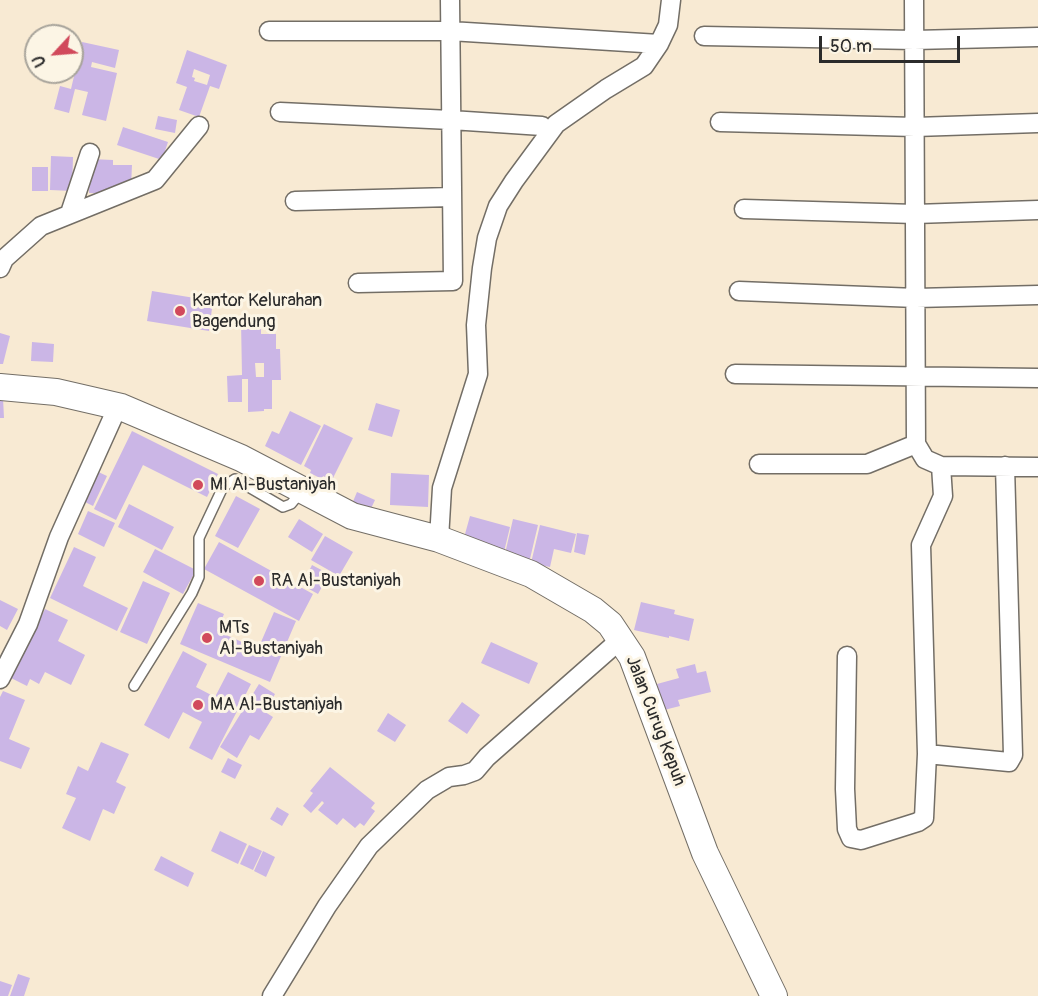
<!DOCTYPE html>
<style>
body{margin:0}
#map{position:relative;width:1038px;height:996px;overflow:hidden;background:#f8ead3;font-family:Pangolin,sans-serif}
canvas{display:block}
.north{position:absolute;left:24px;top:24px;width:60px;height:60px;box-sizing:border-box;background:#fcf5e5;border:2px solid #a8a49b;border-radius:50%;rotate:244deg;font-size:16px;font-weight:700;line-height:24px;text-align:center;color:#2b2b2b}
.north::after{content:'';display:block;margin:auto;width:21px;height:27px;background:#d1495b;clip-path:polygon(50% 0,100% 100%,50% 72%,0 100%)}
.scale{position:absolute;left:819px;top:36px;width:141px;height:27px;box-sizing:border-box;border:3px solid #2b2b2b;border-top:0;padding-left:8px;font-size:18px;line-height:21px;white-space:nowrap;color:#2b2b2b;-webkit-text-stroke:4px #fcf5e5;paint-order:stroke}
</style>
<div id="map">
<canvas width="1038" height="996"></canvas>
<div class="north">U</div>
<div class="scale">50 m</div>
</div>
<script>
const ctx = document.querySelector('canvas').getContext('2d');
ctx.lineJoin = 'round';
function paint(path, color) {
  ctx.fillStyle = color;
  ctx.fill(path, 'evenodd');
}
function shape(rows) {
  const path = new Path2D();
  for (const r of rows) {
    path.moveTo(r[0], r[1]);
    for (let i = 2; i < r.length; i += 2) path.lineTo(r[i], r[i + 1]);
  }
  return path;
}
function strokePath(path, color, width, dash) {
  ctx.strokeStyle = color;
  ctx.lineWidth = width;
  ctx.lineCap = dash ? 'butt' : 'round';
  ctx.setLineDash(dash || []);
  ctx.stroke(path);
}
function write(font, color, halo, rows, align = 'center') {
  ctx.font = font + ' Pangolin,sans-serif';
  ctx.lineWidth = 6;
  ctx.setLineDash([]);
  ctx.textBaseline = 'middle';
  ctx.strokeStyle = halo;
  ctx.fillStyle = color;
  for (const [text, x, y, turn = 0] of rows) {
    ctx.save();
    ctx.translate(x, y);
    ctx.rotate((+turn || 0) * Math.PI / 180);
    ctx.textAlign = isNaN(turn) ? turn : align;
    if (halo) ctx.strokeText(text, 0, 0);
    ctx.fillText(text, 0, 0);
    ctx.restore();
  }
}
paint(shape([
 [82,42,119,50,115,68,92,62,91,67,117,73,106,121,82,115,88,92,75,89,69,113,54,109,60,86,71,89],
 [187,50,227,65,219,89,210,86,199,117,179,110,187,87,176,83],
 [194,69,210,75,207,85,194,81,195,78,192,77],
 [158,116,177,120,175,133,155,129],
 [123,127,168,142,162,160,117,145],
 [51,156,73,157,72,191,50,190],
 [91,159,113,160,113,165,132,165,131,187,112,186,112,194,89,193],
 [32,167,48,167,48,191,32,191],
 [152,291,213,301,209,331,147,321],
 [241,322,261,322,261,334,276,334,276,349,280,349,281,380,272,380,272,409,264,409,264,411,248,412,248,379,242,379,242,402,228,402,227,376,242,375],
 [255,363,264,363,264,377,256,377],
 [0,333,10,336,3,364,0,364],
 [32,342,54,344,53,362,31,361],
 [0,398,3,398,4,418,0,418],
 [376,403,400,410,392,437,368,430],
 [290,411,321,426,301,465,265,446,272,431,279,434],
 [324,424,353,438,332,480,323,476,322,479,310,473,311,470,304,466],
 [132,431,218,474,207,497,143,465,116,520,94,509],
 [94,470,107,476,93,506,81,500],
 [391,473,429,475,428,507,390,505],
 [357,492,375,500,366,519,349,511],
 [236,496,260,509,238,548,215,536],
 [129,504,174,527,162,550,118,527],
 [88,511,115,523,104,547,78,534],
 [470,516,510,527,503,556,462,545],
 [299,519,323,534,312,552,288,537],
 [513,519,538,525,529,563,504,558],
 [540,525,576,534,571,553,554,549,550,567,531,563],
 [577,533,589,535,585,555,574,552],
 [325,536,353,552,339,576,311,560],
 [219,542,313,594,299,621,204,569],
 [74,547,96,557,83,586,128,608,117,631,50,598],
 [155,549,196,570,183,594,143,572],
 [312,565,329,574,318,594,302,585],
 [143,581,170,593,147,644,120,632],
 [0,600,18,609,7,630,0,626],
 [641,602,675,610,674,614,694,619,689,641,669,636,669,638,634,630],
 [198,603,224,614,217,631,258,649,274,612,296,621,270,682,180,644],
 [45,609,68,620,58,641,85,655,71,685,45,672,39,684,30,679,27,686,11,678],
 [491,642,538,663,529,684,481,663],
 [183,651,207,664,196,687,215,697,228,672,251,684,212,760,189,748,202,722,183,712,169,739,144,725],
 [695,664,697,673,706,671,711,692,678,700,680,706,664,710,657,684,679,678,676,669],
 [259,684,275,694,265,712,273,717,259,740,250,735,237,758,220,747],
 [3,691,25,700,9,739,30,748,21,769,0,761,0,697],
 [462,702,480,715,467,734,448,721],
 [388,713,406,725,395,742,377,731],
 [101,742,129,754,116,782,126,787,114,814,103,809,90,841,62,828,76,798,66,794,78,766,88,771],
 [228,758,242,765,235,779,221,772],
 [330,767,375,803,371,808,375,811,364,826,360,823,355,828,343,818,337,825,318,810,324,803,322,801,311,813,303,806,313,793,310,791],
 [277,807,289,814,282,826,270,819],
 [220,831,247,844,238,864,211,851],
 [249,845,262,851,253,870,240,864],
 [263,851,275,857,266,877,254,871],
 [161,856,194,873,188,887,154,870],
 [18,974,30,978,24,996,10,996],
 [0,981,12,985,8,996,0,996]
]), '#cbb6e6');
const lane = shape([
 [134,686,192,593,199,577,199,538,223,487,235,479,283,507,291,504,301,492]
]);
const street = shape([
 [914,0,916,444,925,459,941,466,1038,467],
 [269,31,450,31,659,44],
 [704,36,914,40,1038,37],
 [280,112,451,120,542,126],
 [720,122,915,127,1038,123],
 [295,201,452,197],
 [744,209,915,214,1038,210],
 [70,213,90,153],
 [0,268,4,259,41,226,155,180,199,126],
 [358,283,453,281,450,0],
 [739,291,916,298,1038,295],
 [735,374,1038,378],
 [759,464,867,464,916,444],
 [439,539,442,488,478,374,476,325,482,268,487,238,498,206,514,181,556,124,606,89,644,66,659,44,668,25,671,0],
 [847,656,845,789,847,829,851,838,861,840,918,822,924,818,927,754,921,545,943,496,941,466],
 [0,679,28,624,59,537,118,406],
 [927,754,1009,762,1013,755,1005,466],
 [272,996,327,906,369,846,427,790,449,777,464,775,475,771,487,757,621,639]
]);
const secondary = shape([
 [0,387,56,392,121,407,241,458,352,516,439,539,531,574,593,610,610,624,632,657,705,853,774,996]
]);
strokePath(lane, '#736e66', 12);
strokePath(street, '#736e66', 21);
strokePath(secondary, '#736e66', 28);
strokePath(lane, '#fff', 9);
strokePath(street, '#fff', 18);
strokePath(secondary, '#fff', 26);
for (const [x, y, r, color] of [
 [180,311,6,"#d1495b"],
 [198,485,6,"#d1495b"],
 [259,581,6,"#d1495b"],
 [207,638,6,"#d1495b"],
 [198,705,6,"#d1495b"]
]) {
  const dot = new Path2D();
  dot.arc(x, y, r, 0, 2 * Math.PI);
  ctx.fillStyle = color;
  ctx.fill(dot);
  strokePath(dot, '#fcf5e5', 2);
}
write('18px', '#2b2b2b', '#fcf5e5', [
 ["Kantor Kelurahan",192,301],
 ["Bagendung",192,322],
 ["MI Al-Bustaniyah",210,485],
 ["RA Al-Bustaniyah",271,581],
 ["MTs",219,628],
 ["Al-Bustaniyah",219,649],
 ["MA Al-Bustaniyah",210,705]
], 'left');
write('18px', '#2b2b2b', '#fcf5e5', [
 ["Jalan Curug Kepuh",655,721,69]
]);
</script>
